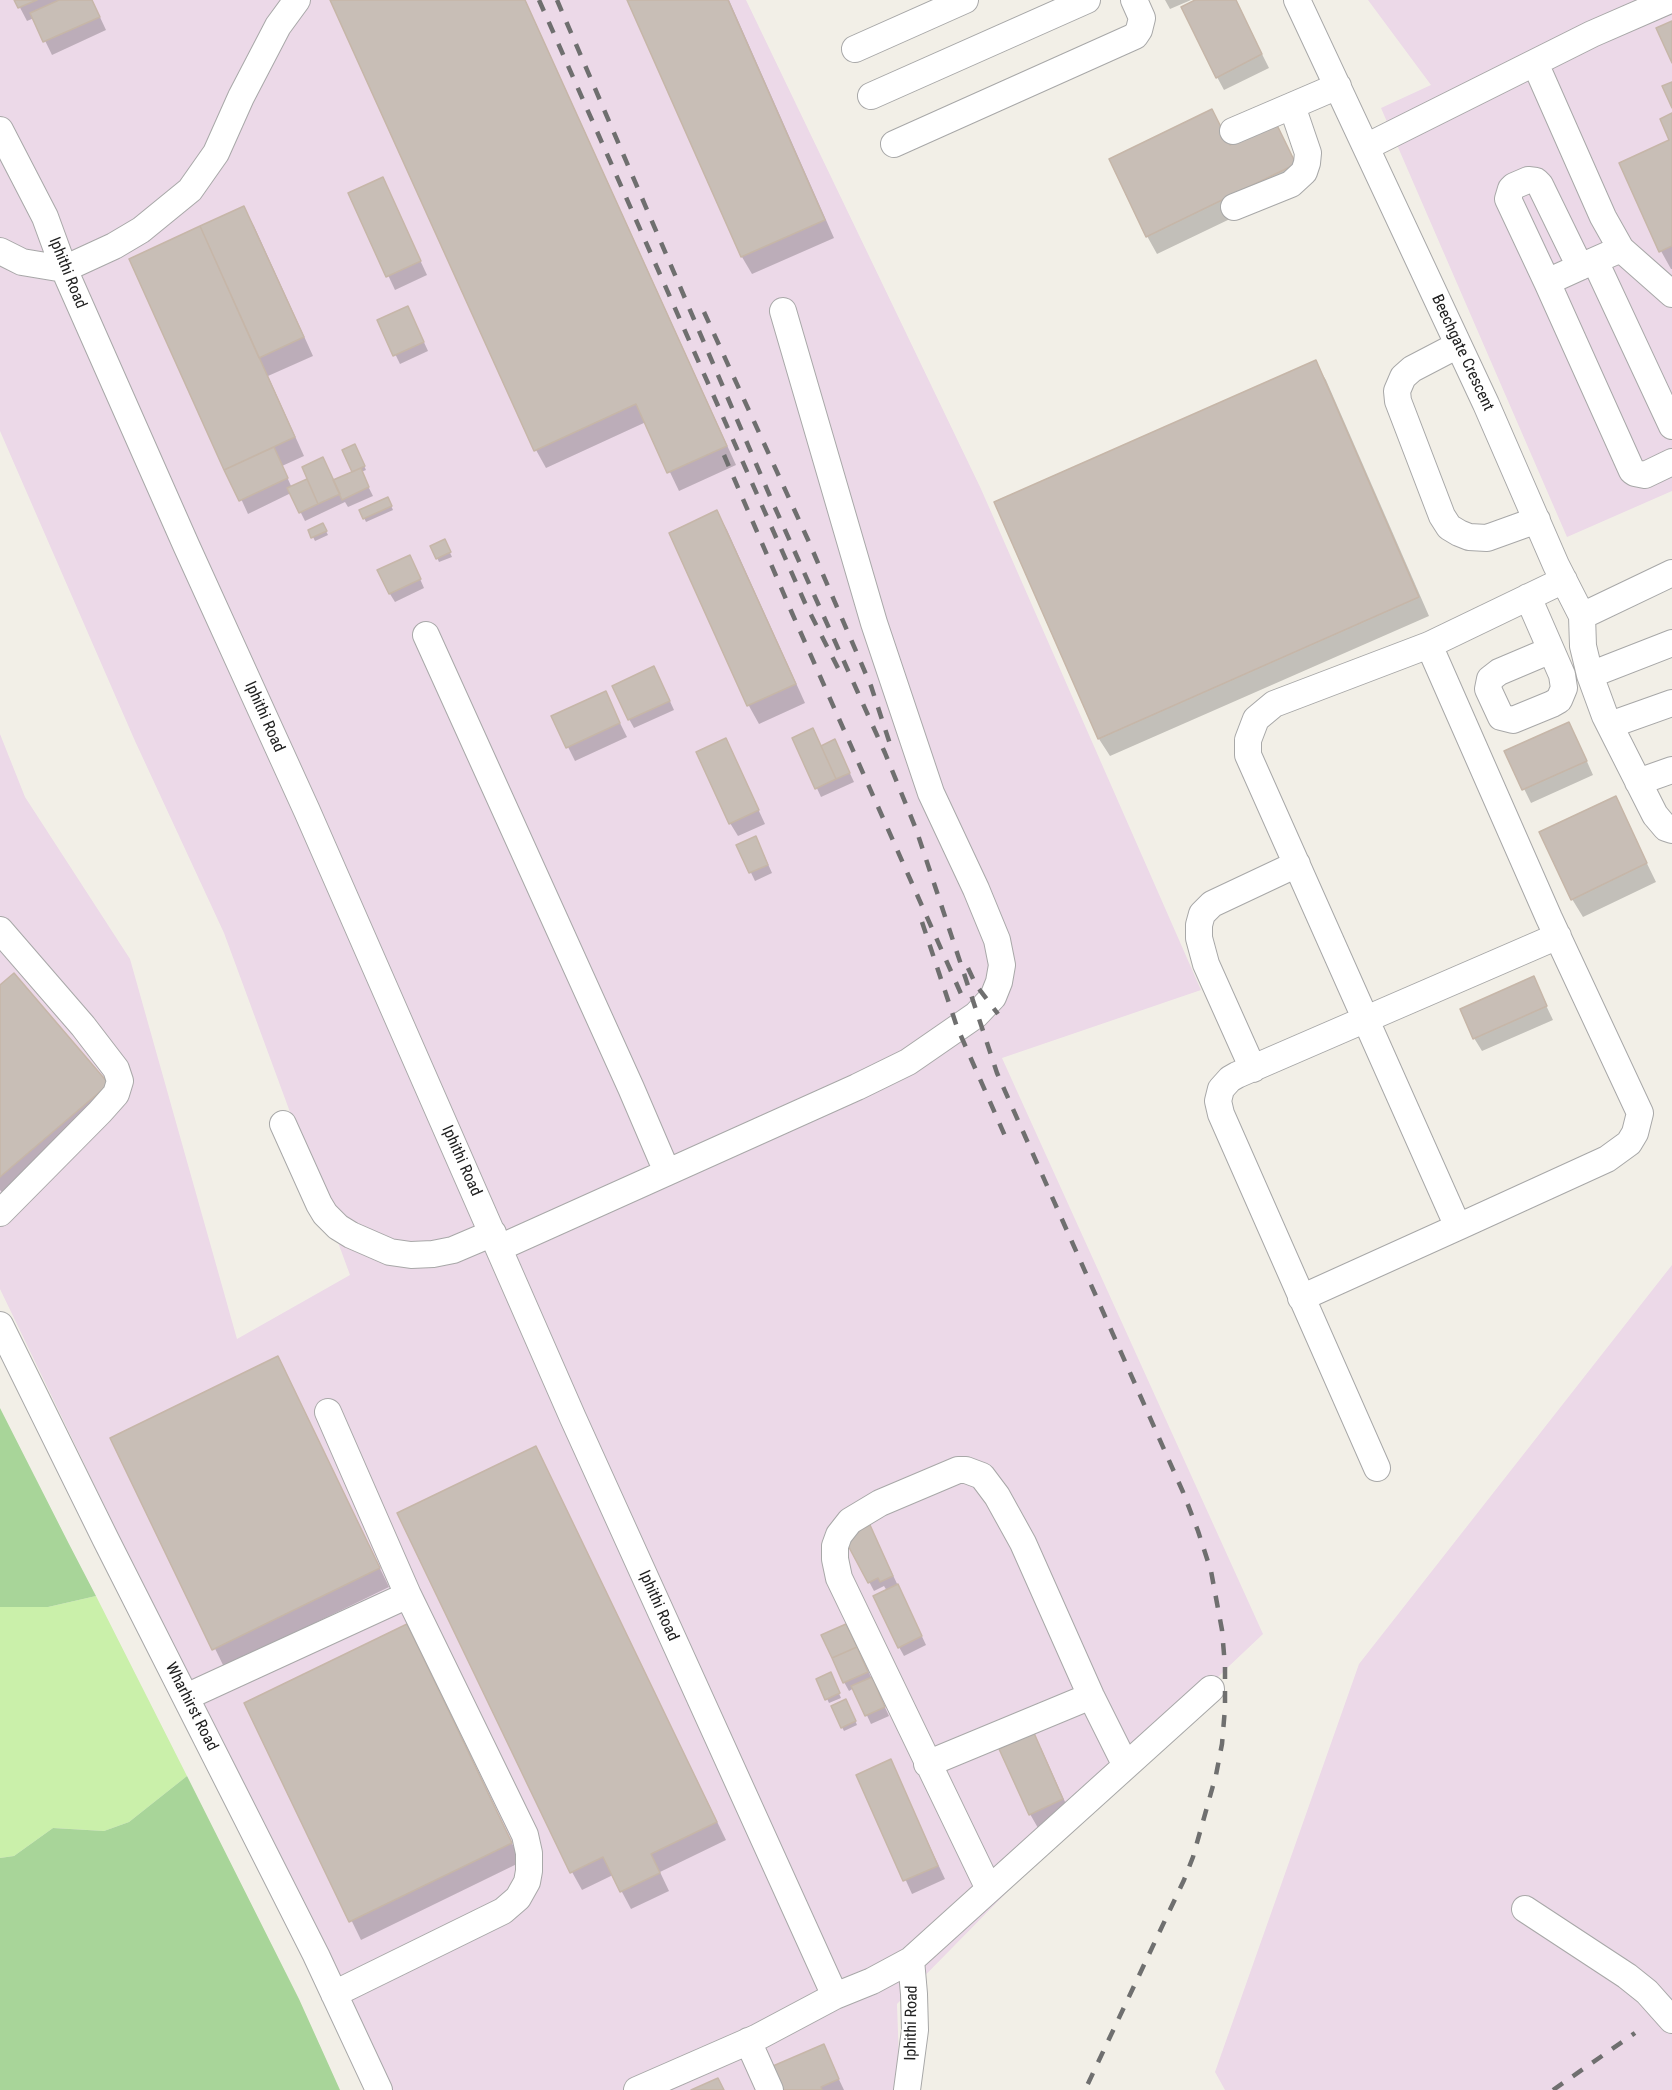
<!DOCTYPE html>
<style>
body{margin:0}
canvas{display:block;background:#f2efe7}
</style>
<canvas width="1672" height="2090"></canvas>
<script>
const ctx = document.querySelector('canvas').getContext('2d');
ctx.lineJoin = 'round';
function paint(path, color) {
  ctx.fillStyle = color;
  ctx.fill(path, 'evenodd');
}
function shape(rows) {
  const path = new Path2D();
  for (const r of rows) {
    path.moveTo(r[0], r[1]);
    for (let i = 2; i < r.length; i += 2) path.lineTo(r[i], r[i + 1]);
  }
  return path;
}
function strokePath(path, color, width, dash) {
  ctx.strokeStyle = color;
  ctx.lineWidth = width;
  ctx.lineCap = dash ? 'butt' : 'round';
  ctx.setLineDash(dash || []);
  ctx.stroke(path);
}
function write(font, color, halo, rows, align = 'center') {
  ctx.font = font + ' "Roboto Condensed",sans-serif';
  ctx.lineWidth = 4.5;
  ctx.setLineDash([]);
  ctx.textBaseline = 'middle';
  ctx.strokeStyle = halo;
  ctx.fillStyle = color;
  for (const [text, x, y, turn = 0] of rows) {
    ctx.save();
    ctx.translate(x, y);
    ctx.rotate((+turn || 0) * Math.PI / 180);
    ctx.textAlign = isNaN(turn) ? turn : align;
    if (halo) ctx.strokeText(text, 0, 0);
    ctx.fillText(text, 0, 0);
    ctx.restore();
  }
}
paint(shape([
 [0,0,746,0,981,489,1201,990,1002,1058,1263,1634,1226,1669,897,2004,900,2090,386,2090,0,1289,0,734,25,797,130,959,237,1339,350,1275,224,933,135,741,0,431],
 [1368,0,1672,0,1672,491,1567,537,1381,108,1431,85],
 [1672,1265,1672,2090,1225,2090,1215,2072,1359,1664]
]), '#ecd9e8');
paint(shape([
 [96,1596,187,1776,129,1822,104,1831,53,1828,14,1856,0,1858,0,1607,48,1607]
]), '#caf0aa');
paint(shape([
 [0,1408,69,1544,96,1596,48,1607,0,1607],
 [187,1776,299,1999,340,2090,0,2090,0,1858,14,1856,53,1828,104,1831,129,1822]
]), '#a8d599');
paint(shape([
 [16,0,92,0,106,30,52,55,34,18,27,21],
 [332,0,525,0,736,465,679,491,646,422,546,468,536,450],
 [629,0,729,0,834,238,752,274,742,257],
 [1165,0,1191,0,1170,9],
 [1198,0,1235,0,1269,68,1224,90,1217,77],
 [1212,111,1231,147,1276,125,1305,183,1157,254,1147,236],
 [1672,115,1672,269,1671,269,1661,251,1621,163,1671,141],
 [382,179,427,275,395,290,350,194],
 [244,208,254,226,313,356,268,376,304,456,282,466,292,488,309,480,333,482,354,473,357,450,366,470,361,472,373,496,348,507,345,502,305,521,291,493,248,514,131,259],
 [412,316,428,351,400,364,379,321],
 [1315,362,1326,380,1429,616,1110,756,1099,739,996,502],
 [388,499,393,510,366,522,361,511],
 [717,512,727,530,805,703,759,724,749,706,671,533],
 [323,525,328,535,315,541,310,531],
 [446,544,452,557,439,562,432,546],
 [414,565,424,588,395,602,390,594],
 [659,677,674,710,634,728,629,719],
 [605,693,627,737,575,761,553,717],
 [1576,737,1593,775,1531,803,1506,752],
 [794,739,821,747,839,750,854,782,821,797],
 [726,740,765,824,738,836,730,823],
 [1615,798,1656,882,1583,917,1572,899],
 [738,846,760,846,772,873,755,881],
 [14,975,118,1103,7,1198,0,1190,0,987],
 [1533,978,1553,1020,1482,1051,1474,1038],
 [287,1376,389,1587,224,1667,112,1438],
 [535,1448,726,1840,660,1872,669,1891,631,1909,613,1875,582,1890,572,1872],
 [874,1535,926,1645,904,1656,899,1647,887,1591,884,1586,874,1591,846,1538],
 [851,1634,889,1716,871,1724,854,1688,849,1691,844,1682],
 [416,1644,521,1862,361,1940,246,1704],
 [832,1677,841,1698,829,1703,818,1679],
 [848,1704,857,1725,844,1731,842,1727],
 [1041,1748,1070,1813,1038,1828,1030,1814],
 [890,1761,945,1879,912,1894,858,1775],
 [823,2046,844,2090,777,2090]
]), '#0003');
const building = shape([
 [14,0,37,0,18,8,14,0],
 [59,0,92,0,100,17,43,42,30,13,59,0],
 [330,0,525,0,727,446,667,473,636,404,534,451,330,0],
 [627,0,728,0,825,220,741,257,627,0],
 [1195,0,1236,0,1262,54,1216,78,1181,7,1195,0],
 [1672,21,1672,63,1656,28,1672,21],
 [1672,82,1672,108,1662,86,1672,82],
 [1212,109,1230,145,1276,123,1296,164,1146,237,1109,159,1212,109],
 [1672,113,1672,246,1659,252,1619,163,1669,140,1660,119,1672,113],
 [383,177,421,261,386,277,348,193,383,177],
 [244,206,304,337,259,358,200,226,244,206],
 [200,226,295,437,224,470,129,259,200,226],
 [408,306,424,342,393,356,377,320,408,306],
 [1316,360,1419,597,1098,739,994,502,1316,360],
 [355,444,365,466,352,472,342,450,355,444],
 [274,447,288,478,239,501,224,470,274,447],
 [323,457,340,494,318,504,302,467,323,457],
 [361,468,369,487,342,500,333,480,361,468],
 [307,479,318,504,299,513,287,488,307,479],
 [388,497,392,506,363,519,359,510,388,497],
 [717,510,796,684,747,706,669,533,717,510],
 [323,523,327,531,311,538,308,530,323,523],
 [445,539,451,552,436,559,430,546,445,539],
 [410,555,421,579,389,594,377,570,410,555],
 [654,666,670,701,628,720,612,686,654,666],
 [606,691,620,723,566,748,551,716,606,691],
 [1569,722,1587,761,1522,790,1504,751,1569,722],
 [813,728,836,779,815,789,792,738,813,728],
 [726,738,759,810,729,824,696,752,726,738],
 [835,739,850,773,836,779,821,746,835,739],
 [1616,796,1647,863,1571,900,1539,832,1616,796],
 [756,836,768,865,749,873,736,845,756,836],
 [14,973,109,1084,0,1177,0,985,14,973],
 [1534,976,1547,1006,1473,1039,1460,1009,1534,976],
 [278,1356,380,1568,212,1650,110,1438,278,1356],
 [536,1446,717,1822,651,1854,660,1873,620,1892,603,1857,570,1873,397,1513,536,1446],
 [870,1525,893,1576,880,1582,878,1578,868,1583,844,1538,870,1525],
 [898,1584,922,1636,898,1648,873,1596,898,1584],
 [407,1624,512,1843,349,1922,244,1703,407,1624],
 [846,1624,857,1647,832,1658,821,1635,846,1624],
 [857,1647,868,1672,843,1683,832,1658,857,1647],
 [831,1672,840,1693,825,1700,816,1679,831,1672],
 [872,1677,885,1707,865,1716,851,1686,872,1677],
 [846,1699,856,1721,841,1728,831,1706,846,1699],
 [1034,1733,1063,1799,1029,1815,999,1749,1034,1733],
 [891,1759,938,1866,903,1881,856,1775,891,1759],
 [824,2044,839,2079,821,2087,822,2090,775,2090,766,2069,824,2044],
 [718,2078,724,2090,691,2090,718,2078]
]);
paint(building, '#c8beb6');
strokePath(building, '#c6b6a8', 1.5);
const minor = shape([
 [1297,0,1486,404,1556,565,1582,616,1672,573],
 [855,49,965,0],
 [1535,63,1603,217,1621,249,1672,294],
 [871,96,1087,0],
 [0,130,45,217,64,269,186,545,307,811,573,1418,835,1996,872,1981,911,1960,914,1994,915,2030,907,2090],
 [1233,131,1338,86],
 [894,144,1135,36,1139,30,1142,18,1134,0],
 [1366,147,1592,34,1670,0],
 [1234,207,1291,184,1304,172,1307,163,1308,153,1292,106],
 [0,251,22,262,64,269,114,246,141,230,190,190,216,153,241,97,278,26,297,0],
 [1595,261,1672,426],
 [1580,267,1540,185,1536,181,1528,180,1514,186,1511,189,1508,199,1547,282,1580,267,1621,249],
 [1547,282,1632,471,1635,473,1645,475,1672,462],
 [1458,345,1412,369,1403,377,1397,391,1398,401,1442,516,1449,527,1459,533,1469,537,1487,538,1537,520],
 [1528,597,1562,675,1564,688,1559,700,1552,704,1513,720,1501,717,1488,689,1490,679,1499,672,1551,650],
 [1582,616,1583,646,1590,675,1605,716,1655,815,1666,828,1672,830],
 [426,635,631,1088,667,1172],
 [1429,645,1549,918,1640,1113,1635,1133,1629,1143,1607,1159,1458,1227,1248,755,1248,740,1256,719,1274,704,1429,645,1564,580],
 [1590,675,1672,643],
 [1610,725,1672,703],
 [1638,782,1672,770],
 [0,930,83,1026,116,1069,120,1081,116,1094,100,1112,0,1213],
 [1253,1069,1206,964,1199,938,1199,925,1202,914,1212,904,1297,864],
 [283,1124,319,1204,325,1214,338,1227,351,1235,390,1252,411,1255,433,1254,453,1250,493,1233],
 [499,1248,857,1087,908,1062,976,1015,993,997,999,982,1002,965,997,940,976,889,931,793,874,623,783,311],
 [1301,1298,1458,1227],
 [0,1325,106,1540,316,1955,379,2090],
 [328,1412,408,1595,525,1835,529,1853,529,1871,527,1882,518,1898,503,1911,334,1994],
 [1377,1468,1221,1114,1218,1101,1221,1089,1230,1079,1237,1075,1558,936],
 [186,1697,408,1595],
 [927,1764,1091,1696],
 [989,1889,839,1578,835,1559,835,1546,839,1535,850,1521,880,1503,958,1470,966,1470,982,1476,997,1496,1023,1543,1091,1696,1126,1766],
 [1525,1909,1627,1976,1647,1992,1672,2020],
 [911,1960,1211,1689],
 [748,2041,770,2090],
 [637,2090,756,2038,835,1996]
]);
strokePath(minor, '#a8a8a8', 28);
strokePath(minor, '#fff', 26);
strokePath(shape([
 [539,0,805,603,842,676],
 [557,0,772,501,885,753,916,829,997,1073,1183,1492,1198,1531,1211,1571,1222,1630,1225,1666,1225,1708,1222,1744,1216,1775,1193,1857,1184,1880,1085,2090],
 [704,312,809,542,871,686,891,747],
 [724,455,792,613,962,996],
 [922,922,957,1027,1009,1145],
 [968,968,976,985,998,1014],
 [1553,2090,1635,2033]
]), '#6f6f6f', 4.5, [12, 12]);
write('16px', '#212121', '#fff', [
 ["Iphithi Road",67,273,68],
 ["Beechgate Crescent",1462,353,65],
 ["Iphithi Road",264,717,66],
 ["Iphithi Road",461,1161,66],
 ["Iphithi Road",658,1606,66],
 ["Wharhirst Road",191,1707,63],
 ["Iphithi Road",912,2023,-89]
]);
</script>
